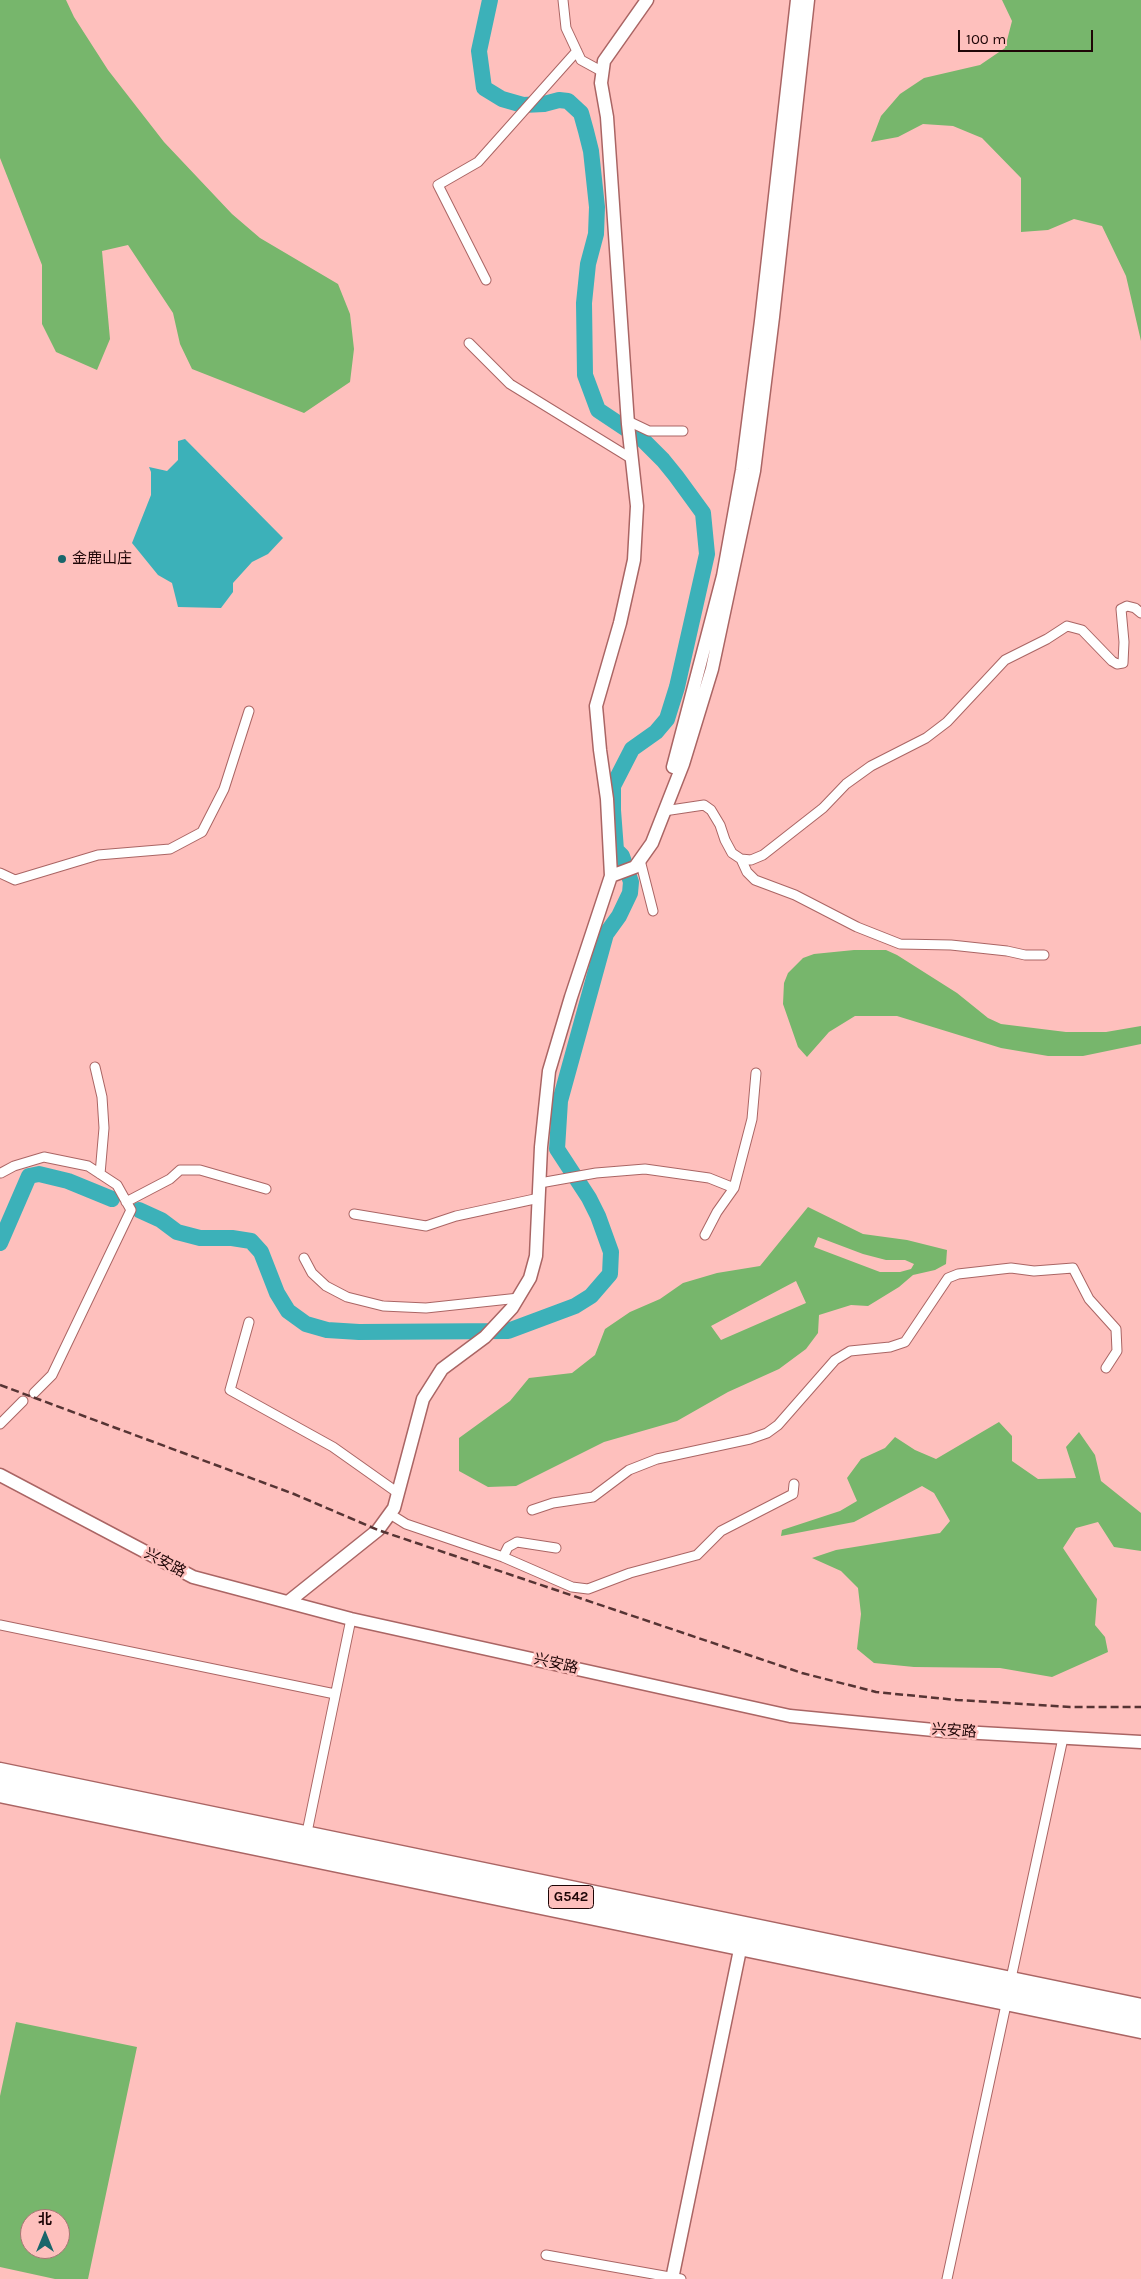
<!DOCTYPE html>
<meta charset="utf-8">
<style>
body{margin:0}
#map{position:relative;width:1141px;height:2279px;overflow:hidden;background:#fec0bd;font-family:Karla,"Noto Sans SC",sans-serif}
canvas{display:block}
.north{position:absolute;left:20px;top:2209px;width:50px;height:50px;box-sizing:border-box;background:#fec0bd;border:1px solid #a57674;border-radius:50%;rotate:0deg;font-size:14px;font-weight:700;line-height:20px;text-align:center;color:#1f0607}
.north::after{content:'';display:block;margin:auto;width:18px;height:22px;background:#19666b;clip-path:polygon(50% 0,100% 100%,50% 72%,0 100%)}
.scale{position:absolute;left:958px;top:30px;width:135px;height:22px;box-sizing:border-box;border:2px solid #1f0607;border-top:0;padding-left:6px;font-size:15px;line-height:18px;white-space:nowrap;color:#1f0607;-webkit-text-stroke:4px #fec0bd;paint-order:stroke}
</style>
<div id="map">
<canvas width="1141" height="2279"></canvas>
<div class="north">北</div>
<div class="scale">100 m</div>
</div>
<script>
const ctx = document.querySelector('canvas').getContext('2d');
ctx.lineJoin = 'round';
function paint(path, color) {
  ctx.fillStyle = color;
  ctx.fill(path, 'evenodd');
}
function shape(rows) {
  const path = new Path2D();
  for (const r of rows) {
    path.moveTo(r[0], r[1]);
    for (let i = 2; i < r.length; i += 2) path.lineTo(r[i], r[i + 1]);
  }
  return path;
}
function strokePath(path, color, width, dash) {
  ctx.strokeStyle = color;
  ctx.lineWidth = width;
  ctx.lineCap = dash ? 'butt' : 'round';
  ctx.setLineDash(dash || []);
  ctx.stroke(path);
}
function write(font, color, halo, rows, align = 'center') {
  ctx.font = font + ' Karla,"Noto Sans SC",sans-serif';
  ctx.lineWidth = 5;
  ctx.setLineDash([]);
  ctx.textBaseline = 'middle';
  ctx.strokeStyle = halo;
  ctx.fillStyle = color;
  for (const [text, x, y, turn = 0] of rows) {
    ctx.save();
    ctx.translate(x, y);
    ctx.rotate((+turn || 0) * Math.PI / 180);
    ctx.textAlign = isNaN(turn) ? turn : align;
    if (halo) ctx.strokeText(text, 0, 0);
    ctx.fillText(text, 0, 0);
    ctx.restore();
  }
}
paint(shape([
 [0,0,66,0,74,17,108,70,164,142,232,214,260,238,338,284,350,314,354,349,350,382,304,413,192,369,180,344,173,313,128,245,102,251,110,339,97,370,56,352,42,324,42,265,0,158],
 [1002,0,1141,0,1141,341,1126,276,1102,226,1074,219,1048,230,1021,232,1021,178,982,138,953,126,923,124,898,137,871,142,881,116,900,94,924,78,980,65,1005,48,1012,21],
 [854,950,886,950,897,955,957,993,988,1018,1001,1024,1066,1032,1106,1032,1141,1026,1141,1044,1083,1056,1048,1056,1001,1048,897,1016,855,1016,829,1032,807,1057,798,1047,783,1004,784,983,788,973,803,958,814,954],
 [808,1207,863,1234,907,1240,947,1250,946,1264,935,1270,913,1275,899,1287,868,1306,851,1305,819,1315,818,1333,806,1349,779,1369,728,1392,677,1421,604,1442,516,1486,488,1487,459,1471,459,1438,510,1401,529,1378,572,1373,595,1355,605,1329,630,1312,660,1299,683,1283,717,1273,760,1266],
 [818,1237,863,1254,886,1260,905,1260,914,1264,911,1269,900,1272,880,1272,814,1247],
 [796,1281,806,1303,721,1340,711,1326],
 [999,1422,1012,1436,1012,1461,1038,1479,1076,1478,1066,1447,1079,1432,1095,1455,1101,1481,1141,1513,1141,1551,1114,1547,1098,1522,1076,1528,1063,1548,1097,1599,1095,1625,1105,1637,1108,1652,1052,1677,1000,1668,914,1667,874,1663,857,1649,861,1614,858,1588,841,1571,812,1558,836,1550,940,1533,950,1521,934,1493,922,1486,854,1522,781,1536,782,1530,840,1511,857,1501,847,1478,861,1459,885,1448,895,1437,915,1450,936,1459],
 [16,2022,137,2047,88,2279,55,2279,0,2267,0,2096],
 [30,2219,60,2219,60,2249,30,2249]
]), '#77b66c');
paint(shape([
 [185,439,283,538,268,554,252,562,233,583,233,592,221,608,178,607,172,583,158,575,132,543,151,495,151,472,149,467,167,471,178,460,178,441]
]), '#3cb1b9');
strokePath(shape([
 [139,1210,161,1220,177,1232,200,1238,232,1238,251,1241,261,1252,277,1293,288,1311,306,1324,327,1330,359,1332,508,1331,575,1306,591,1296,610,1274,611,1252,598,1216,589,1198,557,1149,560,1101,606,934,619,916,630,893,631,882,622,856,616,850,613,810,613,786,632,749,656,732,667,719,677,687,707,554,703,513,676,476,663,460,643,440,598,410,585,375,584,303,588,264,596,234,597,207,591,151,586,131,581,113,568,101,559,100,544,104,523,105,502,99,484,88,479,51,490,0],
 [0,1243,29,1176,39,1174,68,1181,112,1199]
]), '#3cb1b9', 16);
const street = shape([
 [563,0,566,28,581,60,603,72],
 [486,280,438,185,478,162,577,51],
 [469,343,510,384,632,459],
 [628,421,649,431,683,431],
 [664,811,704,805,711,810,720,825,725,840,732,853,741,859,751,860,763,855,823,808,846,784,871,766,926,738,947,722,1005,660,1047,639,1067,626,1082,630,1112,661,1117,664,1123,663,1124,642,1121,609,1127,606,1135,608,1141,613],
 [741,859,747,872,755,880,795,895,857,927,900,944,951,945,1007,951,1025,955,1044,955],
 [640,860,653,911],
 [0,873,15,880,98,855,170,849,202,832,224,789,249,711],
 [95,1067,102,1097,104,1128,100,1174],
 [1,1173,14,1166,44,1157,88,1166,117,1185,131,1210,52,1375,34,1393],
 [540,1183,596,1173,645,1169,709,1178,734,1188],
 [126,1202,170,1179,180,1170,200,1170,266,1189],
 [354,1214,426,1226,456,1216,539,1198],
 [705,1235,717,1212,734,1188,752,1119,756,1073],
 [304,1258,312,1273,326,1286,347,1297,383,1306,426,1308,519,1298],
 [249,1322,230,1390,333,1447,398,1493],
 [0,1424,23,1401],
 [532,1510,553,1503,593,1497,629,1470,657,1459,750,1439,767,1433,778,1425,835,1360,850,1351,890,1347,905,1342,948,1278,958,1274,1011,1268,1034,1271,1073,1268,1089,1299,1116,1329,1117,1351,1106,1368],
 [390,1514,406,1524,503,1557,572,1587,588,1589,630,1573,697,1555,721,1531,793,1494,794,1484],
 [503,1557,508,1547,517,1542,556,1548],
 [0,1625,335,1694],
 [306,1837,351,1619],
 [1010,1983,1063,1738],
 [546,2255,681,2279],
 [947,2279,1007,2000]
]);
const secondary = shape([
 [673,767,723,576,742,470,761,321,797,0],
 [611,876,635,867,652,843,683,764,712,669,754,471,773,317,808,0],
 [0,1475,193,1577,351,1619,790,1716,944,1731,1141,1742],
 [288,1602,378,1530,394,1508,423,1399,442,1369,485,1337,512,1308,530,1278,536,1256,541,1147,549,1071,571,997,611,876,607,799,600,750,596,706,620,623,634,560,637,506,628,424,607,117,601,83,604,61,647,0],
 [0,1769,1141,2005],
 [672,2279,742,1940]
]);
const highway = shape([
 [0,1779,1141,2015],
 [0,1794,1141,2030]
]);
strokePath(street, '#aa6564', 11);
strokePath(secondary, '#aa6564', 15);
strokePath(highway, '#aa6564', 19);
strokePath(street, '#fff', 9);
strokePath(secondary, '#fff', 12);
strokePath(highway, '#fff', 16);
strokePath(shape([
 [0,1385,294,1494,378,1530,802,1673,876,1692,957,1700,1070,1707,1141,1707]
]), '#563434', 2.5, [8, 4]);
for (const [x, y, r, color] of [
 [62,559,5,"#19666b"]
]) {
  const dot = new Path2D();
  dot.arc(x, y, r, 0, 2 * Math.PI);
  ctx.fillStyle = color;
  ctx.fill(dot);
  strokePath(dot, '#fec0bd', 2);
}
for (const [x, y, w] of [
 [571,1897,45]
]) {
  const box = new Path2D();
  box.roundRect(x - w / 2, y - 11.5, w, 23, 4);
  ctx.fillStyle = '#fec0bd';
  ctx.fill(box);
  strokePath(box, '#1f0607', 1);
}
write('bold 14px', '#1f0607', null, [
 ["G542",571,1897]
]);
write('15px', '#1f0607', '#fec0bd', [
 ["金鹿山庄",72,559]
], 'left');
write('15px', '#1f0607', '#fec0bd', [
 ["兴安路",165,1563,28],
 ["兴安路",556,1664,13],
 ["兴安路",954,1731,4]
]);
</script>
